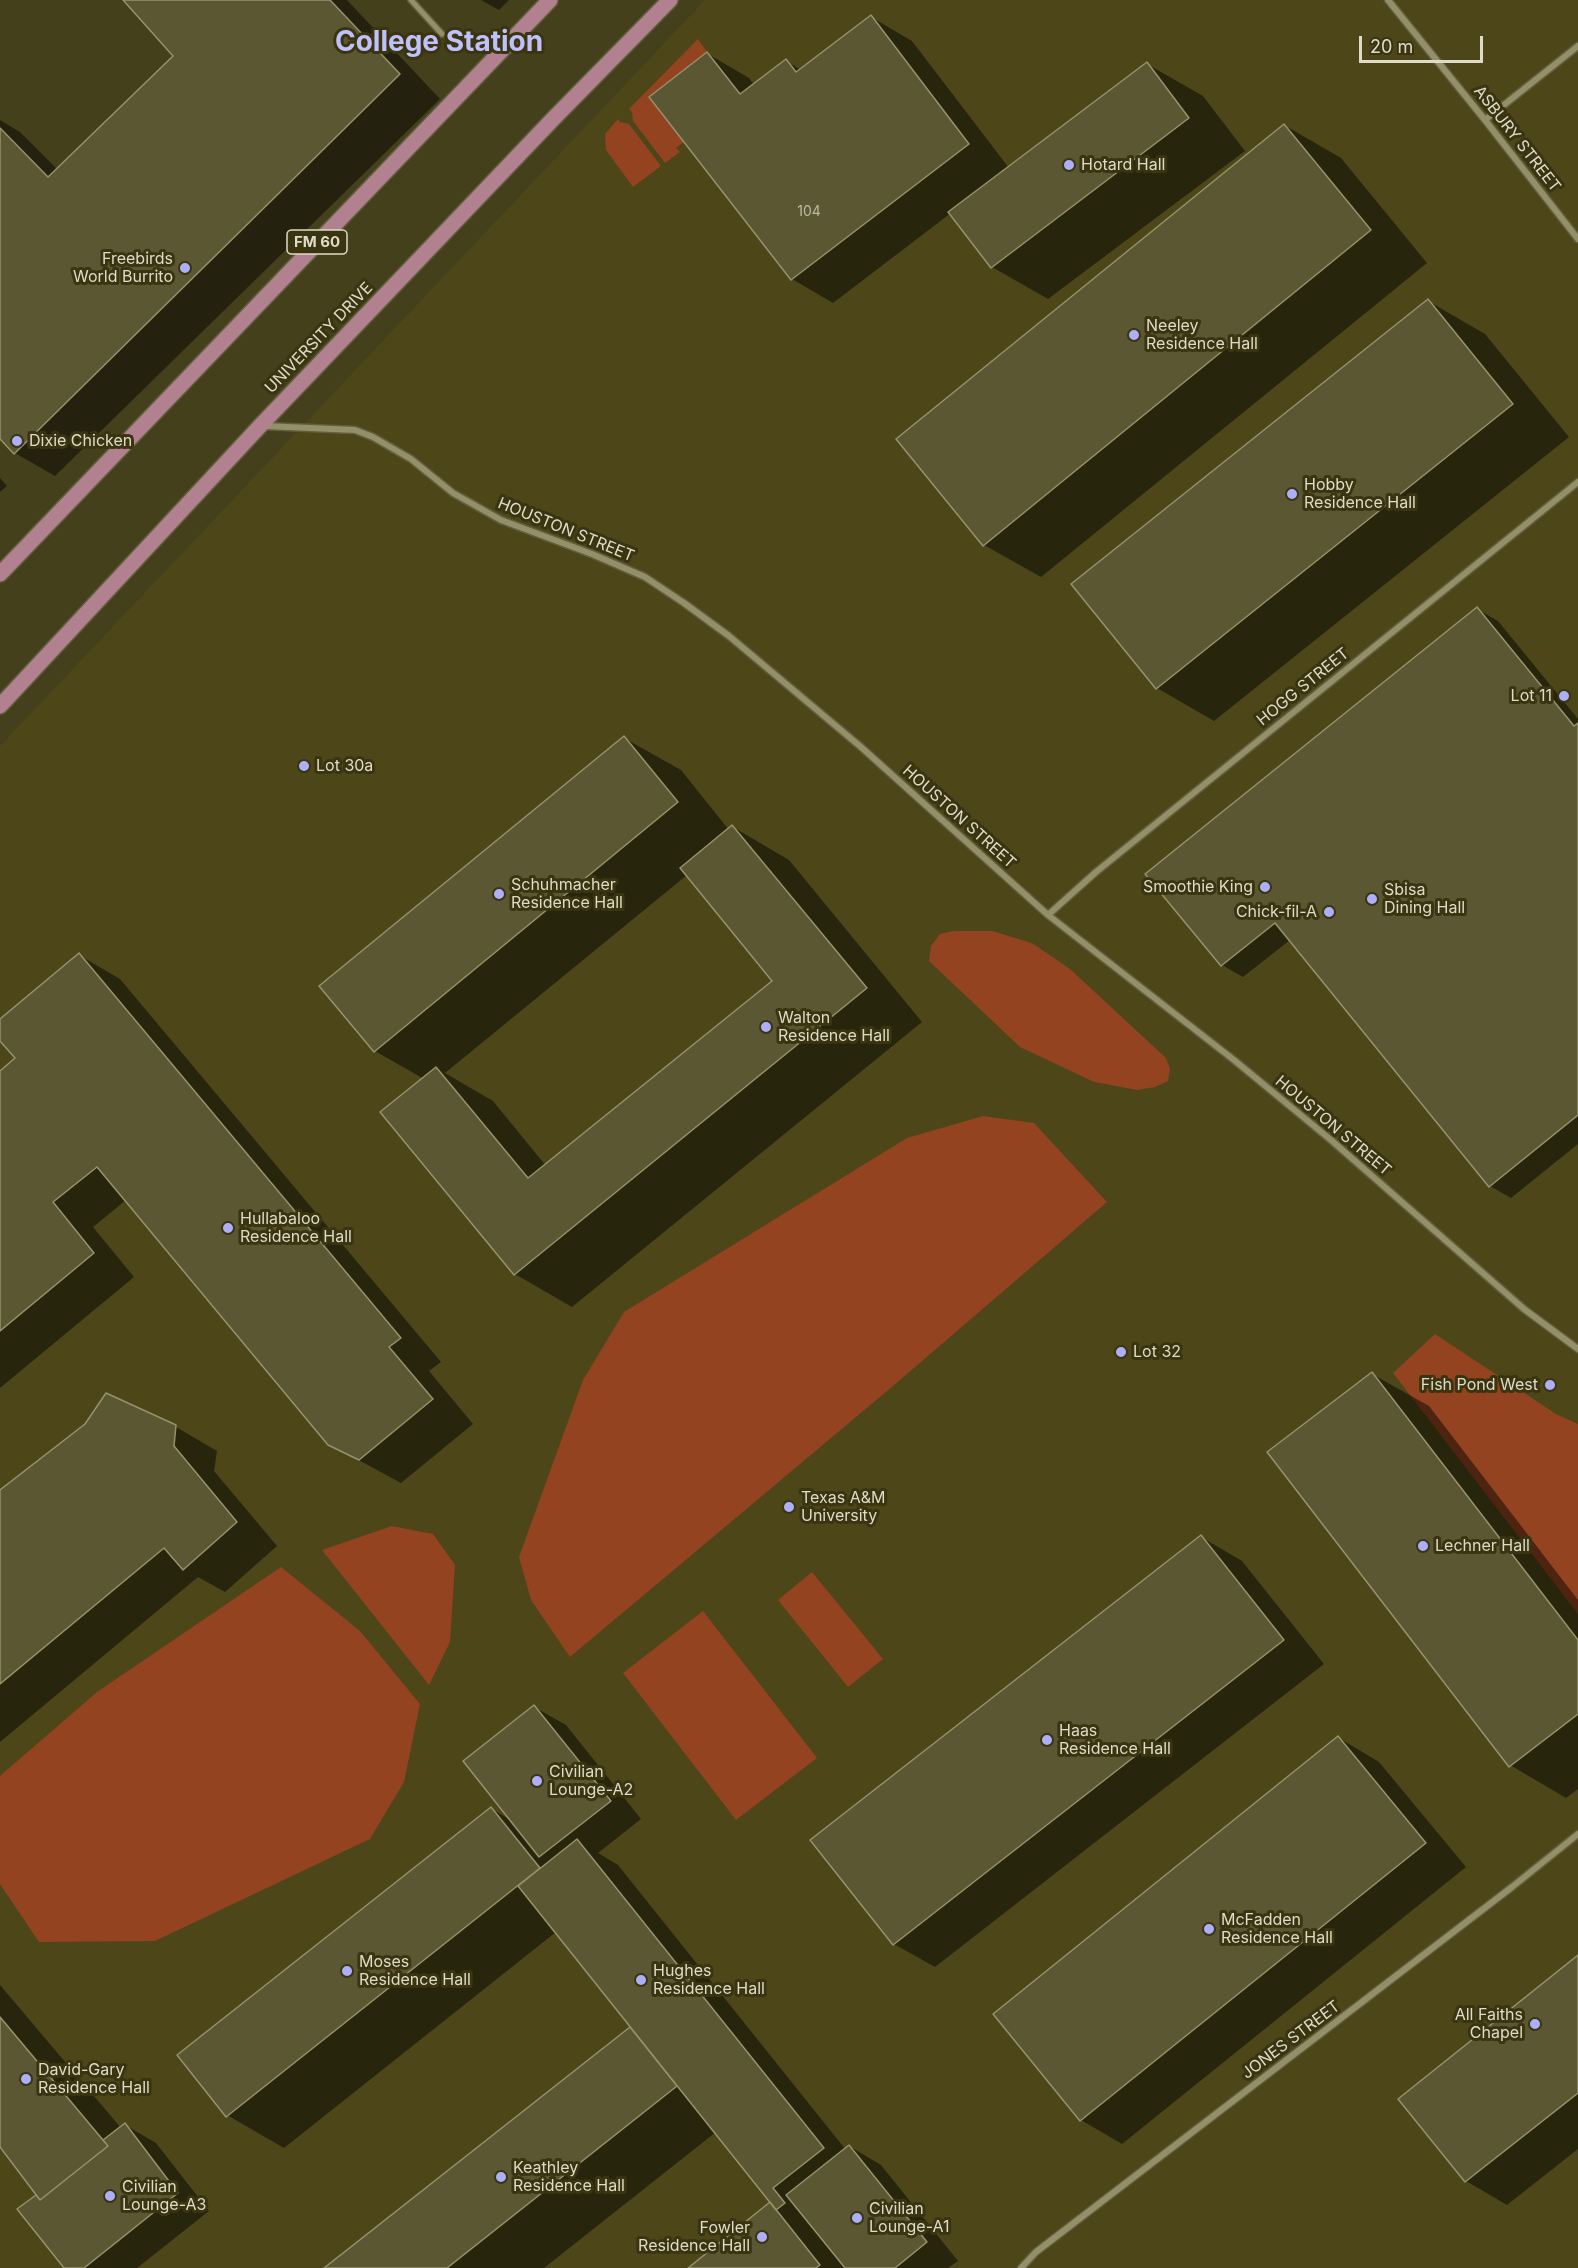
<!DOCTYPE html>
<style>
body{margin:0}
#map{position:relative;width:1578px;height:2268px;overflow:hidden;background:#44401b;font-family:Inter,sans-serif}
canvas{display:block}
.scale{position:absolute;left:1359px;top:36px;width:124px;height:27px;box-sizing:border-box;border:3px solid #dedcc8;border-top:0;padding-left:8px;font-size:18px;line-height:21px;white-space:nowrap;color:#dedcc8;-webkit-text-stroke:4px #3a3510;paint-order:stroke}
</style>
<div id="map">
<canvas width="1578" height="2268"></canvas>
<div class="scale">20 m</div>
</div>
<script>
const ctx = document.querySelector('canvas').getContext('2d');
ctx.lineJoin = 'round';
function paint(path, color) {
  ctx.fillStyle = color;
  ctx.fill(path, 'evenodd');
}
function shape(rows) {
  const path = new Path2D();
  for (const r of rows) {
    path.moveTo(r[0], r[1]);
    for (let i = 2; i < r.length; i += 2) path.lineTo(r[i], r[i + 1]);
  }
  return path;
}
function strokePath(path, color, width, dash) {
  ctx.strokeStyle = color;
  ctx.lineWidth = width;
  ctx.lineCap = dash ? 'butt' : 'round';
  ctx.setLineDash(dash || []);
  ctx.stroke(path);
}
function write(font, color, halo, rows, align = 'center') {
  ctx.font = font + ' Inter,sans-serif';
  ctx.lineWidth = 6;
  ctx.setLineDash([]);
  ctx.textBaseline = 'middle';
  ctx.strokeStyle = halo;
  ctx.fillStyle = color;
  for (const [text, x, y, turn = 0] of rows) {
    ctx.save();
    ctx.translate(x, y);
    ctx.rotate((+turn || 0) * Math.PI / 180);
    ctx.textAlign = isNaN(turn) ? turn : align;
    if (halo) ctx.strokeText(text, 0, 0);
    ctx.fillText(text, 0, 0);
    ctx.restore();
  }
}
paint(shape([
 [705,0,1578,0,1578,2268,0,2268,0,746]
]), '#4c4619');
paint(shape([
 [698,39,707,52,649,97,684,142,676,148,680,152,665,163,633,121,632,112,629,109],
 [618,119,620,122,629,124,661,166,633,187,606,150,605,134],
 [954,931,992,931,1032,943,1070,969,1166,1058,1170,1069,1168,1081,1155,1087,1137,1090,1094,1082,1020,1047,929,961,931,946,940,934],
 [983,1116,1034,1123,1107,1202,893,1386,570,1657,531,1600,519,1557,583,1380,624,1312,907,1138],
 [1435,1334,1556,1414,1578,1424,1578,1614,1393,1373],
 [392,1526,433,1534,455,1565,450,1642,429,1685,322,1550],
 [281,1567,360,1631,420,1704,404,1782,370,1839,155,1941,39,1942,0,1884,0,1776,97,1692],
 [812,1572,883,1659,848,1687,778,1600],
 [703,1611,817,1758,736,1820,623,1673]
]), '#93431f');
paint(shape([
 [125,0,347,0,440,99,55,476,15,453,0,437,0,120,20,132,58,170,175,56],
 [481,0,509,0,499,10],
 [871,17,912,41,1009,168,1147,64,1203,96,1245,151,1048,299,992,267,951,213,833,303,792,279,708,54,749,78,754,85,786,61,801,70],
 [1284,125,1341,158,1427,263,1041,577,984,545],
 [1428,301,1485,334,1569,437,1214,721,1157,688],
 [0,478,7,486,0,492],
 [1477,609,1498,621,1578,719,1578,1144,1511,1198,1490,1186,1290,940,1243,977,1222,965],
 [624,738,681,770,729,830,733,827,789,860,922,1022,572,1307,515,1274,424,1079,375,1051,321,986],
 [687,875,774,981,546,1166,493,1101,445,1073],
 [79,955,120,979,441,1362,429,1371,473,1424,401,1483,329,1444,126,1200,93,1227,134,1277,0,1388,0,1073,17,1059,0,1038,0,1021],
 [1372,1374,1429,1406,1578,1600,1578,1789,1566,1798,1510,1765],
 [86,1425,176,1427,217,1451,214,1471,277,1546,225,1592,198,1577,0,1742,0,1492],
 [1201,1537,1242,1561,1324,1664,935,1967,894,1944],
 [534,1707,566,1725,641,1819,598,1853,618,1865,846,2150,849,2146,881,2165,958,2261,948,2268,690,2268,772,2203,716,2132,544,2268,327,2268,630,2028,636,2032,556,1932,284,2148,227,2115,492,1809,512,1821],
 [1339,1738,1379,1762,1466,1867,1122,2144,1081,2120,995,2014],
 [1578,1957,1578,2149,1507,2205,1466,2181,1400,2099],
 [0,1985,121,2128,125,2125,156,2143,209,2211,137,2268,65,2268,19,2209,38,2195,0,2144]
]), '#0007');
const building = shape([
 [123,0,330,0,400,74,14,454,0,439,0,128,48,177,173,56,123,0],
 [871,15,969,144,791,280,649,97,707,52,740,94,786,59,796,72,871,15],
 [1147,62,1189,118,991,268,948,212,1147,62],
 [1284,124,1371,230,983,546,896,439,1284,124],
 [1428,299,1513,404,1156,689,1071,584,1428,299],
 [1477,607,1574,726,1578,723,1578,1115,1489,1187,1275,923,1221,966,1145,874,1477,607],
 [624,736,678,802,374,1052,319,986,624,736],
 [732,825,867,988,514,1275,380,1112,436,1067,528,1178,772,981,680,868,732,825],
 [79,953,401,1338,389,1347,433,1399,359,1460,328,1445,97,1167,53,1202,94,1253,0,1331,0,1071,15,1058,0,1041,0,1019,79,953],
 [1372,1372,1578,1640,1578,1714,1509,1767,1267,1452,1372,1372],
 [106,1393,176,1425,174,1446,237,1522,183,1570,164,1548,0,1684,0,1490,85,1424,106,1393],
 [1201,1535,1284,1640,893,1945,810,1840,1201,1535],
 [534,1705,611,1801,539,1857,463,1761,534,1705],
 [1338,1736,1426,1843,1080,2121,993,2014,1338,1736],
 [491,1807,540,1868,226,2117,177,2055,491,1807],
 [577,1839,824,2148,773,2188,785,2203,776,2210,518,1886,577,1839],
 [1578,1955,1578,2093,1465,2182,1398,2099,1578,1955],
 [0,2017,108,2146,40,2200,0,2147,0,2017],
 [630,2027,677,2086,447,2268,324,2268,630,2027],
 [125,2123,178,2193,84,2268,64,2268,17,2209,36,2195,40,2200,108,2146,103,2140,125,2123],
 [849,2145,927,2242,895,2268,845,2268,786,2195,849,2145],
 [770,2202,820,2265,816,2268,688,2268,770,2202]
]);
paint(building, '#5b5732');
strokePath(building, '#96926b', 1.5);
const pedestrian = shape([
 [411,0,442,34]
]);
const minor = shape([
 [1388,0,1485,120,1578,239],
 [1485,120,1578,46],
 [264,426,355,430,373,437,411,459,453,493,501,520,592,554,645,577,684,603,729,636,861,747,1048,915,1234,1060,1331,1140,1524,1309,1578,1349],
 [1048,915,1096,872,1578,482],
 [1021,2268,1036,2252,1512,1887,1578,1834]
]);
const primary = shape([
 [0,574,550,0],
 [0,706,260,426,553,119,670,0]
]);
strokePath(pedestrian, '#615d3d', 8);
strokePath(minor, '#615d3d', 9);
strokePath(primary, '#615d3d', 18);
strokePath(pedestrian, '#938f68', 5);
strokePath(minor, '#938f68', 6);
strokePath(primary, '#b2818f', 15);
for (const [x, y, r, color] of [
 [1069,165,6,"#adaffb"],
 [185,268,6,"#adaffb"],
 [1134,335,6,"#adaffb"],
 [17,441,6,"#adaffb"],
 [1292,494,6,"#adaffb"],
 [1564,696,6,"#adaffb"],
 [304,766,6,"#adaffb"],
 [1265,887,6,"#adaffb"],
 [499,894,6,"#adaffb"],
 [1372,899,6,"#adaffb"],
 [1329,912,6,"#adaffb"],
 [766,1027,6,"#adaffb"],
 [228,1228,6,"#adaffb"],
 [1121,1352,6,"#adaffb"],
 [1550,1385,6,"#adaffb"],
 [789,1507,6,"#adaffb"],
 [1423,1546,6,"#adaffb"],
 [1047,1740,6,"#adaffb"],
 [537,1781,6,"#adaffb"],
 [1209,1929,6,"#adaffb"],
 [347,1971,6,"#adaffb"],
 [641,1980,6,"#adaffb"],
 [1535,2024,6,"#adaffb"],
 [26,2079,6,"#adaffb"],
 [501,2177,6,"#adaffb"],
 [110,2196,6,"#adaffb"],
 [857,2218,6,"#adaffb"],
 [762,2237,6,"#adaffb"]
]) {
  const dot = new Path2D();
  dot.arc(x, y, r, 0, 2 * Math.PI);
  ctx.fillStyle = color;
  ctx.fill(dot);
  strokePath(dot, '#3a3510', 2);
}
write('14px', '#bdbba2', null, [
 ["104",809,212]
]);
for (const [x, y, w] of [
 [317,242,60]
]) {
  const box = new Path2D();
  box.roundRect(x - w / 2, y - 12, w, 24, 4.5);
  ctx.fillStyle = '#3a3510';
  ctx.fill(box);
  strokePath(box, '#dedcc8', 1.5);
}
write('bold 15px', '#dedcc8', null, [
 ["FM 60",317,242]
]);
write('16px', '#dedcc8', '#3a3510', [
 ["ASBURY STREET",1517,139,52],
 ["UNIVERSITY DRIVE",319,338,-46],
 ["HOUSTON STREET",566,530,22],
 ["HOGG STREET",1303,687,-39],
 ["HOUSTON STREET",959,817,42],
 ["HOUSTON STREET",1333,1126,40],
 ["JONES STREET",1291,2040,-37]
]);
write('16px', '#dedcc8', '#3a3510', [
 ["Hotard Hall",1081,165],
 ["Freebirds",173,259,"right"],
 ["World Burrito",173,277,"right"],
 ["Neeley",1146,326],
 ["Residence Hall",1146,344],
 ["Dixie Chicken",29,441],
 ["Hobby",1304,485],
 ["Residence Hall",1304,503],
 ["Lot 11",1552,696,"right"],
 ["Lot 30a",316,766],
 ["Schuhmacher",511,885],
 ["Residence Hall",511,903],
 ["Smoothie King",1253,887,"right"],
 ["Sbisa",1384,890],
 ["Dining Hall",1384,908],
 ["Chick-fil-A",1317,912,"right"],
 ["Walton",778,1018],
 ["Residence Hall",778,1036],
 ["Hullabaloo",240,1219],
 ["Residence Hall",240,1237],
 ["Lot 32",1133,1352],
 ["Fish Pond West",1538,1385,"right"],
 ["Texas A&M",801,1498],
 ["University",801,1516],
 ["Lechner Hall",1435,1546],
 ["Haas",1059,1731],
 ["Residence Hall",1059,1749],
 ["Civilian",549,1772],
 ["Lounge-A2",549,1790],
 ["McFadden",1221,1920],
 ["Residence Hall",1221,1938],
 ["Moses",359,1962],
 ["Residence Hall",359,1980],
 ["Hughes",653,1971],
 ["Residence Hall",653,1989],
 ["All Faiths",1523,2015,"right"],
 ["Chapel",1523,2033,"right"],
 ["David-Gary",38,2070],
 ["Residence Hall",38,2088],
 ["Keathley",513,2168],
 ["Residence Hall",513,2186],
 ["Civilian",122,2187],
 ["Lounge-A3",122,2205],
 ["Civilian",869,2209],
 ["Lounge-A1",869,2227],
 ["Fowler",750,2228,"right"],
 ["Residence Hall",750,2246,"right"]
], 'left');
write('bold 28px', '#bfc1fa', '#3a3510', [
 ["College Station",439,43]
]);
</script>
